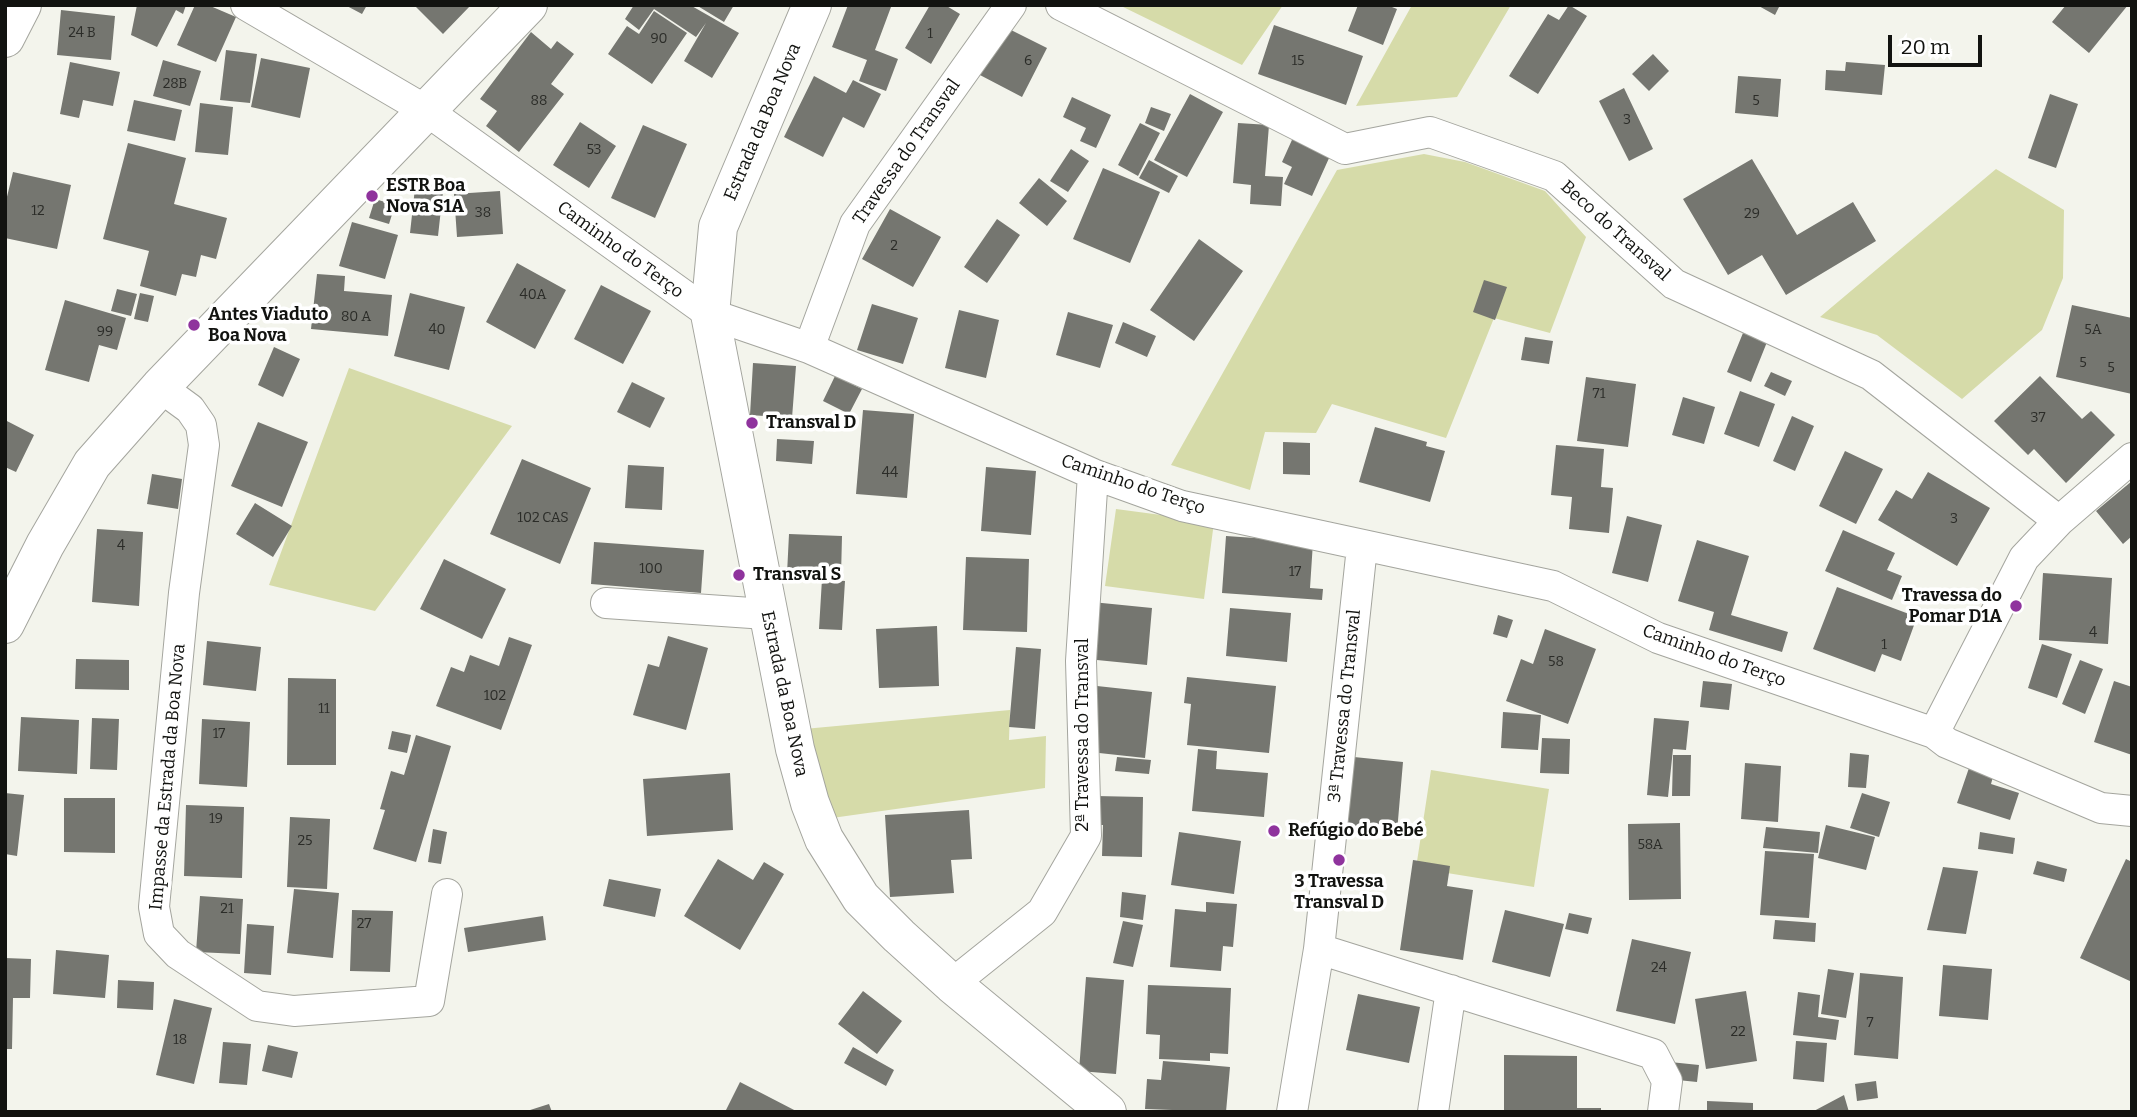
<!DOCTYPE html>
<meta charset="utf-8">
<style>
body{margin:0}
#map{position:relative;width:2137px;height:1117px;overflow:hidden;background:#f3f4ec;font-family:Bitter,serif}
canvas{display:block}
.frame{position:absolute;inset:0;border:7px solid #121310;pointer-events:none}
.scale{position:absolute;left:1888px;top:35px;width:94px;height:32px;box-sizing:border-box;border:4px solid #121310;border-top:0;padding-left:9px;font-size:21px;line-height:24px;white-space:nowrap;color:#121310;-webkit-text-stroke:5px #fff;paint-order:stroke}
</style>
<div id="map">
<canvas width="2137" height="1117"></canvas>
<div class="frame"></div>
<div class="scale">20 m</div>
</div>
<script>
const ctx = document.querySelector('canvas').getContext('2d');
ctx.lineJoin = 'round';
function paint(path, color) {
  ctx.fillStyle = color;
  ctx.fill(path, 'evenodd');
}
function shape(rows) {
  const path = new Path2D();
  for (const r of rows) {
    path.moveTo(r[0], r[1]);
    for (let i = 2; i < r.length; i += 2) path.lineTo(r[i], r[i + 1]);
  }
  return path;
}
function strokePath(path, color, width, dash) {
  ctx.strokeStyle = color;
  ctx.lineWidth = width;
  ctx.lineCap = dash ? 'butt' : 'round';
  ctx.setLineDash(dash || []);
  ctx.stroke(path);
}
function write(font, color, halo, rows, align = 'center') {
  ctx.font = font + ' Bitter,serif';
  ctx.lineWidth = 7;
  ctx.setLineDash([]);
  ctx.textBaseline = 'middle';
  ctx.strokeStyle = halo;
  ctx.fillStyle = color;
  for (const [text, x, y, turn = 0] of rows) {
    ctx.save();
    ctx.translate(x, y);
    ctx.rotate((+turn || 0) * Math.PI / 180);
    ctx.textAlign = isNaN(turn) ? turn : align;
    if (halo) ctx.strokeText(text, 0, 0);
    ctx.fillText(text, 0, 0);
    ctx.restore();
  }
}
paint(shape([
 [1119,5,1283,5,1242,65],
 [1412,5,1511,5,1457,97,1356,106],
 [1424,154,1465,162,1545,191,1586,237,1550,333,1494,318,1446,438,1332,404,1316,433,1265,432,1250,490,1171,465,1337,170],
 [1996,169,2064,210,2063,278,2042,330,1962,399,1877,335,1820,317],
 [349,368,512,426,375,611,269,585],
 [1116,509,1214,522,1204,599,1105,586],
 [1010,710,1009,740,1046,736,1045,788,832,818,804,729],
 [1431,770,1549,789,1534,887,1416,868]
]), '#d6dba9');
paint(shape([
 [137,5,186,5,183,14,176,10,157,47,131,35],
 [195,5,208,5,236,17,216,62,177,45],
 [345,5,367,5,362,14],
 [414,5,471,5,443,34],
 [634,5,690,5,739,33,712,78,684,61,706,23,696,37,654,9,639,30,625,19],
 [696,5,734,5,724,22],
 [848,5,891,7,875,50,898,59,886,91,859,81,867,60,832,47],
 [930,5,945,5,960,14,931,64,905,48],
 [1358,5,1387,5,1397,9,1383,45,1348,31],
 [1569,5,1587,16,1538,94,1509,76,1548,14,1559,20],
 [1757,5,1780,5,1775,15],
 [2066,5,2128,5,2089,53,2052,22],
 [61,10,115,16,111,60,57,55],
 [654,11,687,33,652,84,608,54,627,26,639,34],
 [1274,25,1363,56,1346,105,1258,74],
 [1003,26,1047,48,1022,97,978,74],
 [531,32,551,49,557,41,574,54,551,84,564,94,519,152,486,126,497,111,480,99],
 [226,50,257,54,250,103,220,100],
 [1653,54,1669,71,1649,91,1632,74],
 [261,58,310,68,300,118,251,107],
 [163,60,201,71,190,106,153,96],
 [70,62,120,72,113,106,83,100,79,118,60,114],
 [1846,62,1885,65,1882,95,1825,90,1826,70,1845,71],
 [814,76,846,93,853,80,881,94,864,128,843,117,823,157,784,137],
 [1738,76,1781,79,1778,117,1735,113],
 [1624,88,1653,149,1629,161,1599,101],
 [1190,94,1223,112,1187,177,1154,160],
 [2050,94,2078,104,2056,168,2028,158],
 [1072,97,1111,115,1096,148,1080,141,1086,128,1063,117],
 [134,100,182,110,175,141,127,131],
 [200,103,233,107,228,155,195,152],
 [1151,107,1171,114,1164,131,1145,123],
 [580,122,616,146,589,188,553,165],
 [1140,123,1160,133,1138,176,1118,165],
 [1238,123,1269,125,1265,176,1283,177,1281,206,1250,204,1251,185,1233,183],
 [643,125,687,144,655,218,611,198],
 [1296,131,1334,147,1312,196,1284,184,1292,167,1282,162],
 [128,143,186,158,174,204,227,218,216,259,201,255,196,277,182,274,176,296,140,286,149,251,103,239],
 [1071,149,1089,161,1068,192,1050,181],
 [1752,159,1797,235,1853,202,1876,241,1786,295,1762,255,1728,275,1683,199],
 [1149,160,1178,176,1169,193,1139,178],
 [1103,168,1160,192,1130,263,1073,239],
 [13,172,71,185,57,249,5,238,5,205],
 [1039,178,1067,201,1047,226,1019,203],
 [415,188,443,191,438,236,410,233],
 [500,191,503,234,457,237,454,194],
 [375,199,395,205,389,224,369,218],
 [890,209,941,237,913,287,862,259],
 [997,219,1020,235,987,283,964,267],
 [352,222,398,235,385,279,339,266],
 [1199,239,1243,271,1194,341,1150,310],
 [517,263,566,290,535,349,486,322],
 [317,274,345,276,344,291,392,295,388,336,311,329],
 [1484,280,1507,287,1495,320,1473,312],
 [601,285,651,311,623,364,574,339],
 [117,289,137,294,131,316,111,311],
 [140,293,154,296,148,322,134,319],
 [410,293,465,307,449,370,394,356],
 [65,300,126,318,117,350,99,345,89,382,45,370],
 [872,304,918,318,903,364,857,350],
 [2072,305,2132,318,2132,394,2056,377],
 [959,310,999,320,986,378,945,368],
 [1068,312,1113,325,1100,368,1056,355],
 [1123,322,1156,336,1147,357,1115,343],
 [1743,333,1767,342,1751,382,1727,372],
 [1525,337,1553,341,1549,364,1521,360],
 [274,347,300,359,283,397,258,385],
 [753,363,796,366,792,418,750,415],
 [1771,372,1792,381,1785,396,1764,386],
 [835,376,862,389,849,414,823,401],
 [2040,376,2082,419,2091,411,2115,435,2066,483,2034,449,2028,455,1994,421],
 [1586,377,1636,384,1628,447,1577,441],
 [632,382,665,398,650,428,617,412],
 [1740,391,1775,404,1759,447,1724,434],
 [1683,397,1715,407,1704,444,1672,435],
 [863,410,914,414,907,498,856,494],
 [1792,416,1814,426,1795,471,1773,461],
 [5,420,34,435,16,472,5,467],
 [258,422,308,442,282,507,231,486],
 [1375,427,1427,442,1426,446,1445,451,1430,502,1359,482],
 [777,439,814,441,812,464,776,461],
 [1283,442,1310,443,1310,475,1283,474],
 [1556,445,1604,449,1601,487,1613,488,1609,533,1569,529,1572,497,1551,495],
 [1845,451,1883,469,1856,524,1819,506],
 [522,459,591,488,560,564,490,534],
 [628,465,664,467,662,510,625,508],
 [986,467,1036,471,1031,535,981,531],
 [1928,472,1990,508,1957,566,1878,520,1896,490,1912,499],
 [152,474,182,479,178,509,147,504],
 [2132,481,2132,536,2123,544,2096,511],
 [255,503,292,526,273,557,236,534],
 [1627,516,1662,525,1648,582,1612,573],
 [97,529,143,532,139,606,92,602],
 [1843,530,1895,553,1887,570,1902,576,1892,600,1825,571],
 [789,534,842,536,841,576,787,574],
 [1226,536,1313,542,1310,588,1323,589,1322,600,1222,593],
 [1697,540,1749,556,1731,615,1788,632,1782,652,1709,630,1714,612,1678,601],
 [594,542,704,550,701,593,591,584],
 [966,557,1029,559,1027,632,963,630],
 [444,559,506,589,482,639,420,609],
 [2043,573,2112,578,2108,644,2039,640],
 [822,579,845,581,842,630,819,629],
 [1837,587,1917,617,1901,661,1882,654,1875,672,1813,649],
 [1092,602,1152,608,1147,665,1087,659],
 [1230,608,1291,613,1287,662,1226,656],
 [1498,615,1513,620,1507,638,1493,634],
 [937,626,939,686,879,688,876,629],
 [1545,629,1596,649,1568,724,1506,701,1521,659,1533,664],
 [668,636,708,648,686,730,633,715,648,664,659,667],
 [509,637,532,645,501,730,436,706,451,667,464,672,470,655,499,666],
 [207,641,261,647,256,691,203,685],
 [2042,644,2072,654,2057,698,2028,688],
 [1016,647,1041,649,1035,729,1009,727],
 [76,659,129,660,129,690,75,689],
 [2080,660,2103,669,2085,714,2062,704],
 [1187,677,1276,686,1269,753,1187,745,1191,704,1184,703],
 [288,678,336,679,336,765,287,765],
 [1703,681,1732,684,1729,710,1700,707],
 [2114,681,2132,687,2132,755,2094,742],
 [1097,686,1152,692,1145,758,1090,752],
 [1503,712,1541,715,1538,750,1501,748],
 [21,717,79,720,77,774,18,771],
 [92,718,119,719,117,770,90,769],
 [1654,718,1689,721,1686,750,1673,749,1668,797,1647,795],
 [202,719,250,722,247,787,199,784],
 [392,731,411,735,407,753,388,749],
 [416,735,451,746,416,862,373,849,385,810,380,809,391,771,404,775],
 [1542,738,1570,739,1569,774,1540,773],
 [1198,749,1217,751,1216,769,1268,773,1264,817,1192,811],
 [1850,753,1869,755,1866,788,1848,787],
 [1673,755,1691,755,1690,796,1672,796],
 [1117,757,1151,760,1149,774,1115,771],
 [1354,757,1403,762,1397,832,1347,827],
 [1745,763,1781,766,1778,822,1741,819],
 [1970,765,1994,773,1991,784,2019,793,2010,820,1957,803],
 [730,773,733,830,647,836,643,779],
 [5,793,24,795,17,856,5,854],
 [1862,793,1890,802,1879,837,1850,828],
 [1096,796,1143,797,1142,857,1102,856,1103,825,1095,825],
 [64,798,115,798,115,853,64,852],
 [186,805,244,807,242,878,184,876],
 [969,810,972,859,951,860,954,893,890,897,885,815],
 [290,817,330,819,327,889,287,887],
 [1680,823,1681,899,1629,900,1628,824],
 [1826,825,1875,837,1866,870,1818,858],
 [1766,827,1820,832,1818,853,1763,848],
 [433,829,447,832,441,864,428,862],
 [1179,832,1241,841,1234,894,1171,885],
 [1980,832,2015,838,2013,854,1978,849],
 [1765,851,1814,854,1809,918,1760,915],
 [718,859,753,880,764,862,784,874,740,950,684,916],
 [2126,859,2132,862,2132,982,2080,958],
 [1413,860,1450,866,1447,886,1473,890,1463,960,1400,950],
 [2037,861,2067,869,2064,882,2033,874],
 [1943,867,1978,871,1966,934,1927,930],
 [609,879,661,889,655,917,603,906],
 [294,889,339,893,333,958,287,953],
 [1122,892,1146,895,1143,920,1120,917],
 [200,896,243,899,240,954,196,952],
 [1206,902,1237,904,1233,947,1223,946,1221,971,1170,967,1175,909,1206,912],
 [352,910,393,911,390,972,350,971],
 [1505,910,1564,924,1550,977,1492,962],
 [1569,913,1592,918,1588,934,1565,929],
 [543,916,546,940,468,952,464,928],
 [1775,920,1816,923,1815,942,1773,939],
 [1123,921,1143,925,1133,967,1113,963],
 [247,924,274,926,271,975,244,973],
 [1632,939,1691,952,1675,1024,1616,1011],
 [56,950,109,955,105,998,53,994],
 [5,958,31,959,30,998,13,998,12,1049,5,1049],
 [1943,965,1992,969,1988,1020,1939,1016],
 [1828,969,1854,973,1846,1018,1821,1014],
 [1860,973,1903,977,1898,1059,1854,1055],
 [1086,977,1124,980,1116,1074,1079,1071],
 [118,980,154,982,153,1010,117,1008],
 [1148,985,1231,988,1228,1054,1210,1053,1210,1061,1159,1059,1160,1035,1146,1034],
 [863,991,902,1021,877,1054,838,1024],
 [1746,991,1757,1061,1706,1069,1695,999],
 [1798,992,1820,995,1818,1017,1839,1020,1836,1040,1793,1035],
 [1358,994,1420,1007,1409,1063,1346,1050],
 [174,999,212,1008,194,1084,156,1075],
 [1796,1041,1827,1043,1824,1082,1793,1079],
 [223,1042,251,1044,247,1085,219,1083],
 [268,1045,298,1052,292,1078,262,1071],
 [853,1047,894,1070,886,1086,844,1063],
 [1504,1055,1577,1056,1577,1108,1601,1108,1601,1112,1504,1112],
 [1163,1061,1230,1067,1226,1112,1145,1109,1147,1079,1161,1080],
 [1670,1062,1699,1065,1697,1082,1668,1079],
 [1876,1081,1878,1098,1857,1101,1855,1084],
 [740,1082,798,1112,725,1112],
 [1844,1095,1849,1112,1812,1112],
 [1707,1101,1753,1103,1753,1112,1707,1112],
 [549,1104,552,1112,527,1112,527,1111]
]), '#757670');
const minor = shape([
 [246,5,427,111,710,314,809,348,1093,474,1182,506,1553,586,1658,638,1934,733,1947,743,2101,808,2132,811],
 [1061,5,1345,149,1430,132,1554,176,1674,284,1871,375,2059,521],
 [809,348,855,224,1011,5],
 [160,387,190,409,201,425,204,445,184,593,154,907,159,934,178,954,257,1006,294,1011,429,1001,447,894],
 [606,603,766,614],
 [1934,733,2024,558,2059,521,2132,458],
 [1319,949,1653,1054,1667,1081,1663,1112],
 [952,984,1042,912,1086,836,1081,661,1093,474],
 [1292,1112,1319,949,1362,547],
 [1433,1112,1451,990]
]);
const secondary = shape([
 [812,5,718,227,710,314,795,749,810,803,824,839,861,898,899,936,952,984,1107,1112],
 [5,624,45,545,92,464,160,387,528,5]
]);
const trunk = shape([
 [5,38,22,5]
]);
strokePath(minor, '#a4a59e', 32);
strokePath(secondary, '#a4a59e', 40);
strokePath(trunk, '#a4a59e', 40);
strokePath(minor, '#fff', 30);
strokePath(secondary, '#fff', 38);
strokePath(trunk, '#fff', 38);
for (const [x, y, r, color] of [
 [372,196,7,"#8f339d"],
 [194,325,7,"#8f339d"],
 [752,423,7,"#8f339d"],
 [739,575,7,"#8f339d"],
 [2016,606,7,"#8f339d"],
 [1274,831,7,"#8f339d"],
 [1339,860,7,"#8f339d"]
]) {
  const dot = new Path2D();
  dot.arc(x, y, r, 0, 2 * Math.PI);
  ctx.fillStyle = color;
  ctx.fill(dot);
  strokePath(dot, '#fff', 2.5);
}
write('14px', '#2b2c28', null, [
 ["24 B",82,33],
 ["1",930,34],
 ["90",659,39],
 ["6",1028,61],
 ["15",1298,61],
 ["28B",175,84],
 ["88",539,101],
 ["5",1756,101],
 ["3",1627,120],
 ["53",594,150],
 ["12",38,211],
 ["38",483,213],
 ["29",1752,214],
 ["2",894,246],
 ["40A",533,295],
 ["80 A",356,317],
 ["40",437,330],
 ["5A",2093,330],
 ["99",105,332],
 ["5",2083,363],
 ["5",2111,368],
 ["71",1599,394],
 ["37",2038,418],
 ["44",890,473],
 ["102 CAS",543,518],
 ["3",1954,519],
 ["4",121,546],
 ["100",651,569],
 ["17",1295,572],
 ["4",2093,633],
 ["1",1884,645],
 ["58",1556,662],
 ["102",495,696],
 ["11",324,709],
 ["17",219,734],
 ["19",216,819],
 ["25",305,841],
 ["58A",1650,845],
 ["21",227,909],
 ["27",364,924],
 ["24",1659,968],
 ["7",1870,1023],
 ["22",1738,1032],
 ["18",180,1040]
]);
write('18px', '#121310', '#fff', [
 ["Estrada da Boa Nova",763,122,-67],
 ["Travessa do Transval",907,152,-55],
 ["Beco do Transval",1615,231,42],
 ["Caminho do Terço",620,250,36],
 ["Caminho do Terço",1133,485,19],
 ["Caminho do Terço",1714,656,20],
 ["Estrada da Boa Nova",784,694,78],
 ["3ª Travessa do Transval",1345,706,-84],
 ["2ª Travessa do Transval",1083,735,-90],
 ["Impasse da Estrada da Boa Nova",168,777,-85]
]);
write('bold 18px', '#121310', '#fff', [
 ["ESTR Boa",386,186],
 ["Nova S1A",386,207],
 ["Antes Viaduto",208,315],
 ["Boa Nova",208,336],
 ["Transval D",766,423],
 ["Transval S",753,575],
 ["Travessa do",2002,596,"right"],
 ["Pomar D1A",2002,617,"right"],
 ["Refúgio do Bebé",1288,831],
 ["3 Travessa",1339,882,"center"],
 ["Transval D",1339,903,"center"]
], 'left');
</script>
